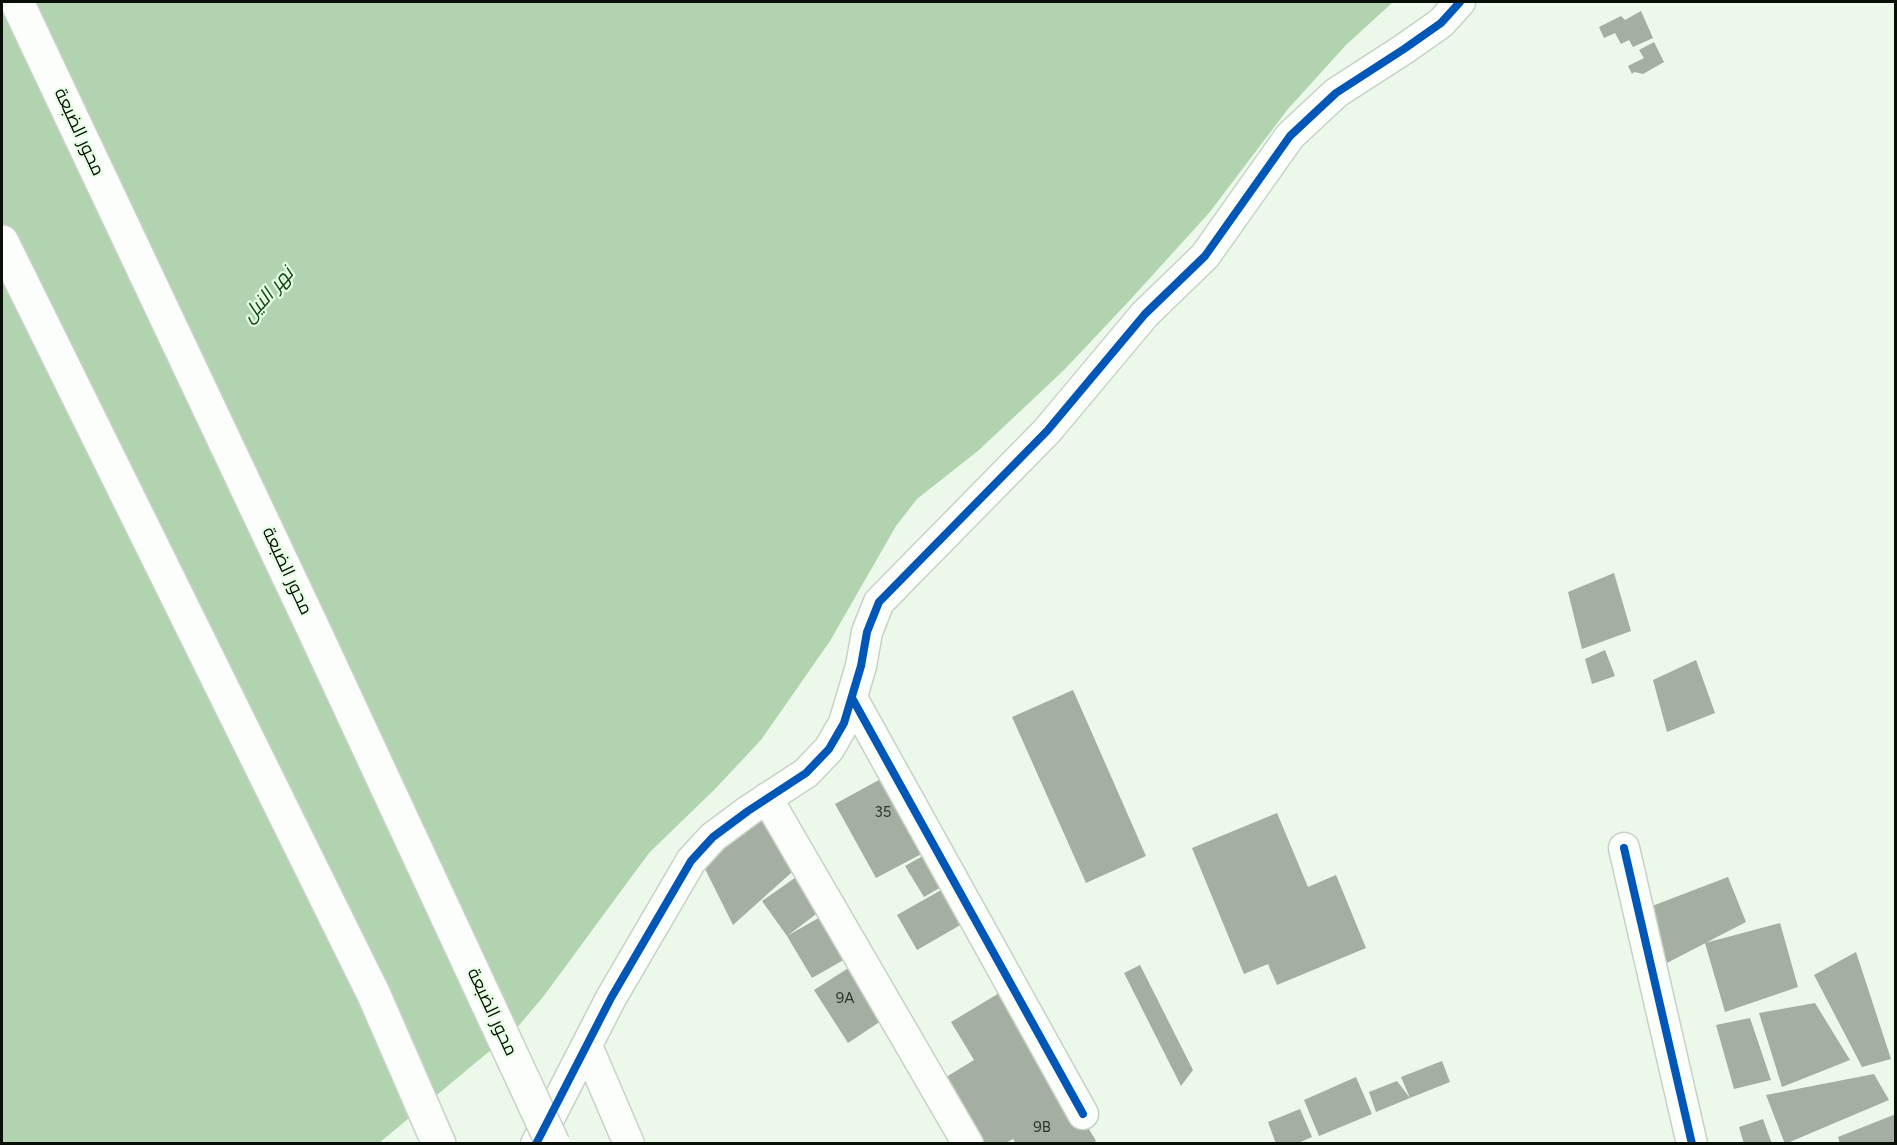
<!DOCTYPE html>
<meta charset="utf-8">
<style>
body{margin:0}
#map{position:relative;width:1897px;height:1145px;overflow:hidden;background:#ebf8ea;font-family:Figtree,sans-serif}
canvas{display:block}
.frame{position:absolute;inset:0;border:3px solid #070f07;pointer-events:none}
</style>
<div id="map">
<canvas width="1897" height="1145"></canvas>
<div class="frame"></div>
</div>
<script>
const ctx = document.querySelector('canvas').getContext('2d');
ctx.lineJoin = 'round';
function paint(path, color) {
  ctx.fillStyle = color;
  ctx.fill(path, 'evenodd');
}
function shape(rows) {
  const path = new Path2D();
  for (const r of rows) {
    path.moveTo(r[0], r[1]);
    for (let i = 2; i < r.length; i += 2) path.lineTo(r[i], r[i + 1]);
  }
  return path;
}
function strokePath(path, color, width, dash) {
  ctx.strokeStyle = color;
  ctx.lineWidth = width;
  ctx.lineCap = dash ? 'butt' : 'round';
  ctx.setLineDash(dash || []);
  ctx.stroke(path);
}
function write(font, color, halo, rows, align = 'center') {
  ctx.font = font + ' Figtree,Cairo,sans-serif';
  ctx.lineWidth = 4.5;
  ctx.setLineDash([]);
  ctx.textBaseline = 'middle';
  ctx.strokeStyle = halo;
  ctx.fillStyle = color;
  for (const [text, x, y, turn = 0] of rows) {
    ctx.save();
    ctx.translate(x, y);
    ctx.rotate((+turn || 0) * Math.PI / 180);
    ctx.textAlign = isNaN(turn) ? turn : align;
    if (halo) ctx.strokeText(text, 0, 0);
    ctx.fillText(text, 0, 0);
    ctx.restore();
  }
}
paint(shape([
 [2,2,1393,2,1346,45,1288,109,1209,213,1130,300,1064,370,979,450,917,499,896,526,830,641,761,740,715,789,649,853,543,997,515,1030,379,1143,2,1144]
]), '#b2d3b0');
paint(shape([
 [1641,11,1653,38,1633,47,1629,40,1621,44,1615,33,1604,38,1599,27,1621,16,1625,20],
 [1654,42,1664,62,1643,74,1634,72,1632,74,1628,66,1644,58,1639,50],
 [1614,573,1631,631,1582,649,1568,592],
 [1605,650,1615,676,1592,684,1585,659],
 [1696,660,1715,713,1667,732,1653,680],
 [1073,690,1146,856,1086,883,1012,717],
 [888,775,929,850,876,878,835,804],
 [1277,813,1308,887,1336,875,1366,948,1277,985,1268,964,1244,974,1192,848],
 [758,816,801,864,733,925,703,865],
 [930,852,948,883,924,897,905,866],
 [799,875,823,909,787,936,762,901],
 [1728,877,1746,922,1665,964,1639,911],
 [950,885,969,920,917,950,897,915],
 [822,916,847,958,812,978,787,936],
 [1780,923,1798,987,1725,1012,1705,943],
 [1856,952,1891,1059,1862,1067,1814,975],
 [1140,965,1193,1070,1181,1086,1124,973],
 [850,967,884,1019,848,1043,814,990],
 [1006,989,1096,1141,1091,1144,1016,1144,1013,1139,1004,1144,975,1144,938,1082,974,1060,951,1022],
 [1815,1003,1850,1060,1782,1087,1759,1013],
 [1750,1018,1771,1080,1734,1089,1716,1025],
 [1442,1061,1450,1082,1410,1098,1401,1077],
 [1874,1074,1889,1100,1785,1144,1766,1095],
 [1356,1077,1372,1114,1319,1136,1304,1100],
 [1397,1081,1410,1098,1376,1112,1369,1092],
 [1300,1109,1312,1137,1296,1144,1276,1144,1268,1122],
 [1896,1114,1896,1144,1840,1144,1838,1137],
 [1763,1119,1772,1144,1744,1144,1739,1127]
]), '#a4aea3');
const minor = shape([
 [852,698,1083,1114],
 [767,798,968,1144],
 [1624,848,1692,1144],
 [587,1046,629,1144],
 [536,1144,611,998,691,861,713,837,748,811,806,773,829,749,844,723,861,666,867,632,879,602,1047,431,1145,314,1205,256,1290,136,1336,93,1404,49,1441,23,1460,2]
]);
const motorway = shape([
 [2,242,374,995,439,1144]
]);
strokePath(minor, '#c7d2c7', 33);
strokePath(motorway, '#c7d2c7', 36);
strokePath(minor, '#fcfefc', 30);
strokePath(motorway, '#fcfefc', 33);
const motorwayBridge = shape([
 [17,2,312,626,553,1144]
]);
strokePath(motorwayBridge, '#c7d2c7', 36, []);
strokePath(motorwayBridge, '#fcfefc', 33);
strokePath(shape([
 [852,698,1083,1114],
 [1624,848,1692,1144],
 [536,1144,611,998,691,861,713,837,748,811,806,773,829,749,844,723,861,666,867,632,879,602,1047,431,1145,314,1205,256,1290,136,1336,93,1404,49,1441,23,1460,2]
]), '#0057b8', 8);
write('15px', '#2e372e', null, [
 ["35",883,813],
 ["9A",845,999],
 ["9B",1042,1128]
]);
write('18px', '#070f07', '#e6fee4', [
 ["محور الضبعة",79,132,65],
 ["محور الضبعة",287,571,65],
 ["محور الضبعة",492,1012,65]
]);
write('italic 20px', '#0e4910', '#e6fee4', [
 ["نهر النيل",268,295,-48]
]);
</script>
